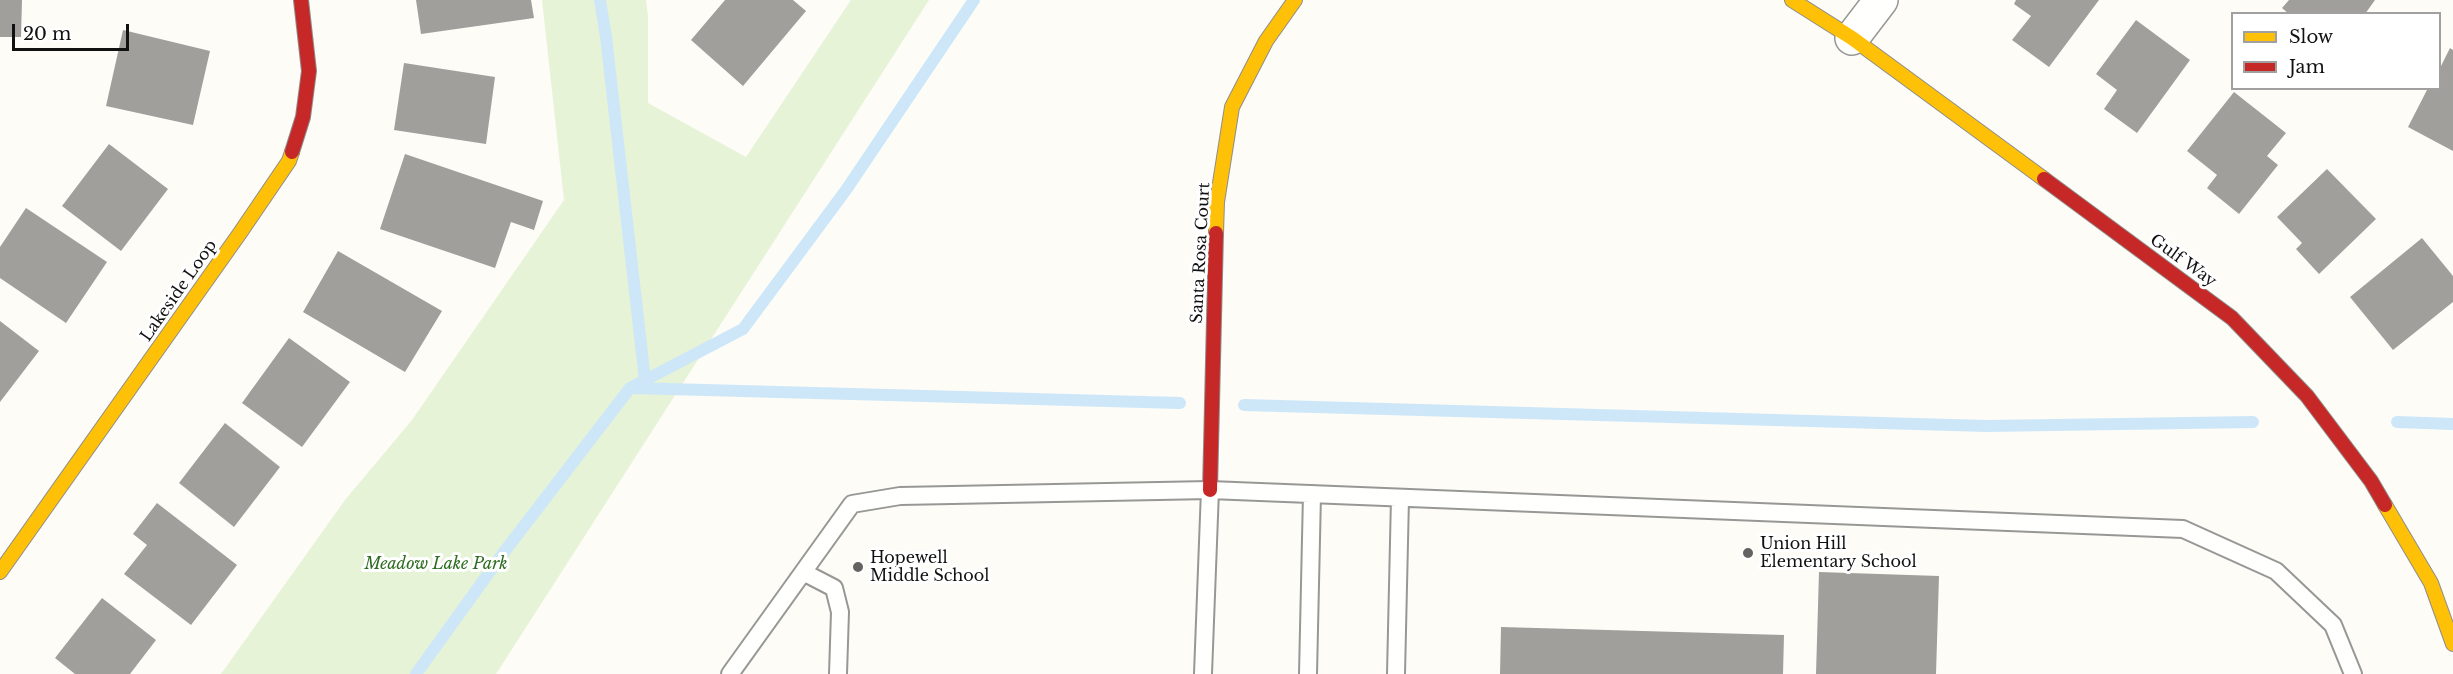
<!DOCTYPE html>
<style>
body{margin:0}
#map{position:relative;width:2453px;height:674px;overflow:hidden;background:#fdfcf7;font-family:"Libre Baskerville",serif}
canvas{display:block}
.legend{position:absolute;left:2231px;top:12px;width:210px;height:78px;box-sizing:border-box;background:#fff;border:2px solid #a0a0a0;margin:0;padding:8px 10px;list-style:none;font-size:18px;color:#111}
.legend li{display:flex;align-items:center;gap:12px;height:30px}
.legend b{width:30px;border:2px solid #a0a0a0}
.scale{position:absolute;left:12px;top:24px;width:117px;height:27px;box-sizing:border-box;border:3px solid #111;border-top:0;padding-left:8px;font-size:18px;line-height:21px;white-space:nowrap;color:#111;-webkit-text-stroke:4px #fff;paint-order:stroke}
</style>
<div id="map">
<canvas width="2453" height="674"></canvas>
<ul class="legend">
<li><b style="height:8px;background:#ffc107"></b>Slow</li>
<li><b style="height:8px;background:#c62828"></b>Jam</li>
</ul>
<div class="scale">20 m</div>
</div>
<script>
const ctx = document.querySelector('canvas').getContext('2d');
ctx.lineJoin = 'round';
function paint(path, color) {
  ctx.fillStyle = color;
  ctx.fill(path, 'evenodd');
}
function shape(rows) {
  const path = new Path2D();
  for (const r of rows) {
    path.moveTo(r[0], r[1]);
    for (let i = 2; i < r.length; i += 2) path.lineTo(r[i], r[i + 1]);
  }
  return path;
}
function strokePath(path, color, width, dash) {
  ctx.strokeStyle = color;
  ctx.lineWidth = width;
  ctx.lineCap = dash ? 'butt' : 'round';
  ctx.setLineDash(dash || []);
  ctx.stroke(path);
}
function write(font, color, halo, rows, align = 'center') {
  ctx.font = font + ' "Libre Baskerville",serif';
  ctx.lineWidth = 6;
  ctx.setLineDash([]);
  ctx.textBaseline = 'middle';
  ctx.strokeStyle = halo;
  ctx.fillStyle = color;
  for (const [text, x, y, turn = 0] of rows) {
    ctx.save();
    ctx.translate(x, y);
    ctx.rotate((+turn || 0) * Math.PI / 180);
    ctx.textAlign = isNaN(turn) ? turn : align;
    if (halo) ctx.strokeText(text, 0, 0);
    ctx.fillText(text, 0, 0);
    ctx.restore();
  }
}
paint(shape([
 [542,0,646,0,648,16,648,103,746,157,851,0,929,0,496,674,221,674,345,500,412,420,564,200]
]), '#e6f3d7');
strokePath(shape([
 [600,0,606,37,645,380],
 [632,388,1180,403],
 [1244,405,1987,426,2253,422],
 [2397,422,2453,424],
 [416,674,501,556,630,388,743,329,846,190,974,0]
]), '#cde7f8', 12);
paint(shape([
 [0,0,22,0,21,37,0,37],
 [416,0,531,0,534,18,421,34],
 [725,0,793,0,806,11,743,86,691,40],
 [2016,0,2099,0,2049,67,2012,40,2031,16,2014,4],
 [2289,0,2375,0,2365,14,2289,14,2282,8],
 [2136,20,2190,60,2137,133,2104,109,2117,90,2096,74],
 [123,30,210,51,193,125,106,106],
 [2450,48,2453,50,2453,151,2408,127,2428,88,2440,88,2440,68],
 [404,63,495,77,486,144,394,130],
 [2234,92,2286,133,2267,156,2278,165,2239,214,2207,188,2217,175,2187,151],
 [109,144,168,189,121,251,62,206],
 [405,154,543,201,534,230,511,222,495,268,380,229],
 [2327,169,2376,219,2319,274,2296,249,2302,243,2277,217],
 [26,208,107,262,66,323,0,278,0,247],
 [2422,238,2453,276,2453,302,2393,350,2350,297],
 [338,251,442,311,405,372,303,312],
 [0,321,39,351,0,402],
 [289,338,350,382,302,447,242,403],
 [225,423,280,467,234,527,179,483],
 [157,503,237,565,191,625,124,574,147,545,133,534],
 [1819,572,1939,576,1936,674,1816,674],
 [102,598,156,640,130,674,75,674,55,658],
 [1501,627,1784,635,1783,674,1500,674]
]), '#a19f9c');
const lane = shape([
 [803,572,834,588,840,612,838,674],
 [730,674,852,504,900,496,1210,490,2183,529,2276,571,2333,625,2353,674],
 [1203,674,1210,490],
 [1308,674,1312,494],
 [1396,674,1400,498]
]);
const street = shape([
 [1852,38,1881,0]
]);
const slow = shape([
 [1792,0,1852,38,2044,179],
 [1216,233,1217,202,1232,107,1266,41,1295,0],
 [2385,505,2431,583,2453,644],
 [0,572,240,233,289,161,292,152]
]);
const jam = shape([
 [292,152,303,117,309,71,301,0],
 [2044,179,2232,318,2307,396,2371,481,2385,505],
 [1210,490,1216,233]
]);
strokePath(lane, '#979795', 20);
strokePath(street, '#979795', 36);
strokePath(slow, '#8e8d8b', 16);
strokePath(jam, '#8e8d8b', 16);
strokePath(lane, '#fffffe', 16);
strokePath(street, '#fffffe', 33);
strokePath(slow, '#ffc107', 14);
strokePath(jam, '#c62828', 14);
for (const [x, y, r, color] of [
 [1748,553,6,"#646362"],
 [858,567,6,"#646362"]
]) {
  const dot = new Path2D();
  dot.arc(x, y, r, 0, 2 * Math.PI);
  ctx.fillStyle = color;
  ctx.fill(dot);
  strokePath(dot, '#fff', 2);
}
write('16px', '#111', '#fff', [
 ["Santa Rosa Court",1201,253,-87],
 ["Gulf Way",2183,261,36],
 ["Lakeside Loop",179,291,-55]
]);
write('16px', '#111', '#fff', [
 ["Union Hill",1760,544],
 ["Elementary School",1760,562],
 ["Hopewell",870,558],
 ["Middle School",870,576]
], 'left');
write('italic 16px', '#2c6c1e', '#fff', [
 ["Meadow Lake Park",436,564]
]);
</script>
